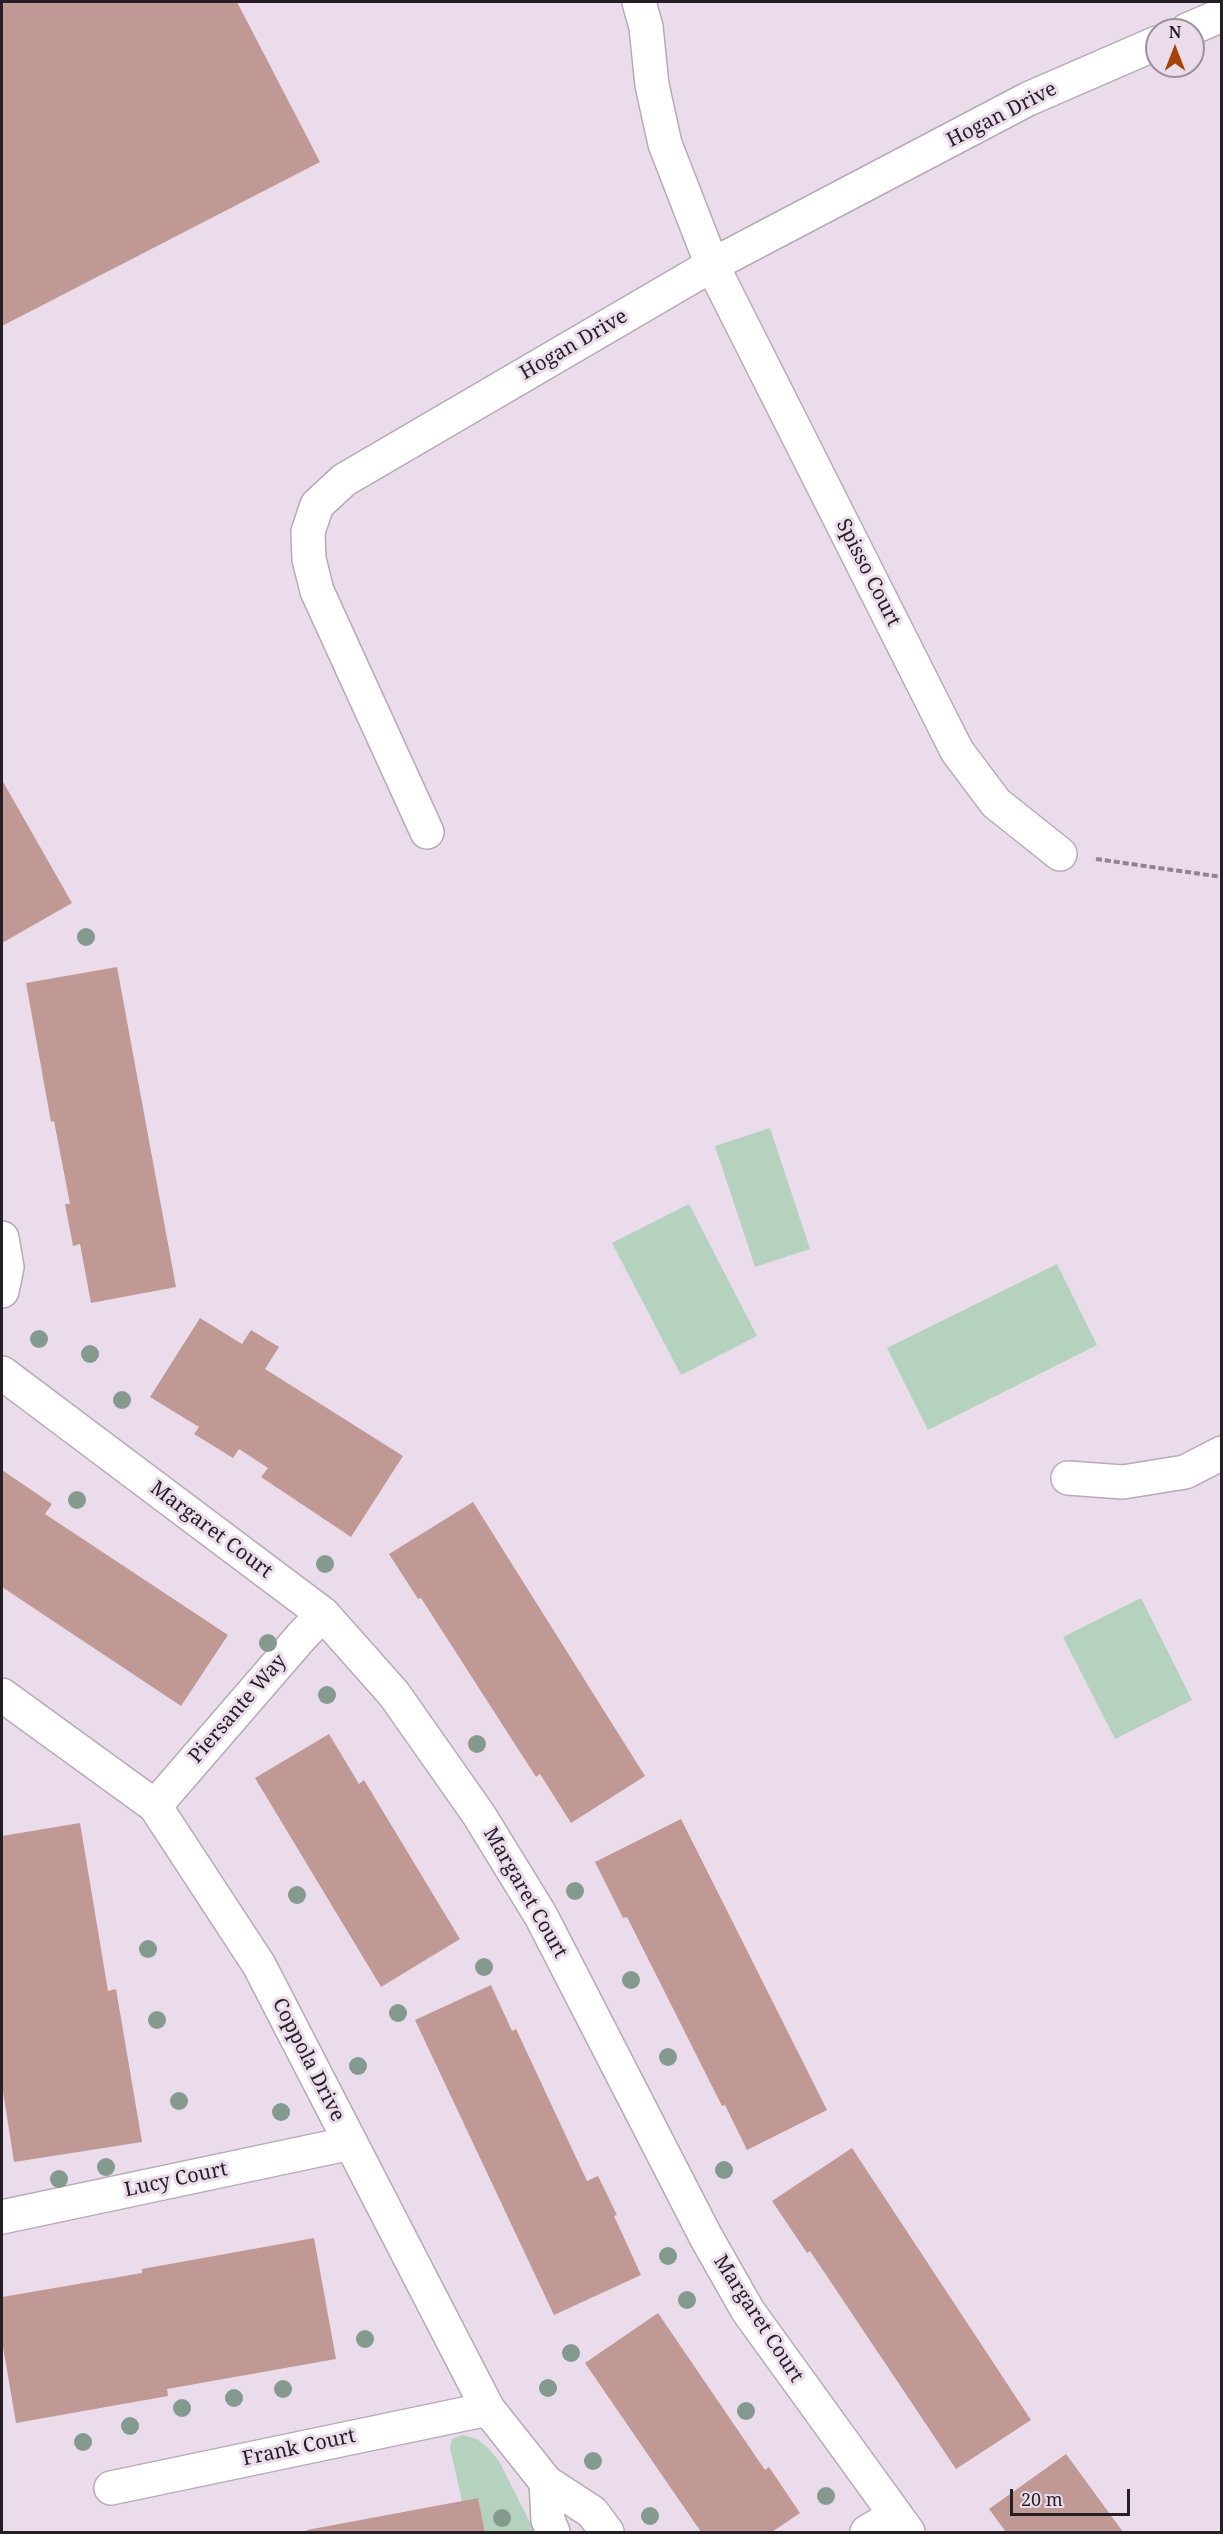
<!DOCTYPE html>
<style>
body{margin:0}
#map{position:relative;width:1223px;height:2534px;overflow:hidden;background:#ebdceb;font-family:"Noto Serif",serif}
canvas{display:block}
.frame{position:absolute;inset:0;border:3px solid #251f25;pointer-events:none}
.north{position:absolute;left:1145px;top:18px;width:60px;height:60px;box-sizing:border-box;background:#ebdceb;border:2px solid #9c909c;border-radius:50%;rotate:0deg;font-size:16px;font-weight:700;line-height:24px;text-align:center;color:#251f25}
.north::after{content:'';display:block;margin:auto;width:21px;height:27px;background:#a54302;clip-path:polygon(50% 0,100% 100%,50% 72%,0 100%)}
.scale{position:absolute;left:1010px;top:2489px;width:120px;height:27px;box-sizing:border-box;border:3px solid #251f25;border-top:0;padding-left:8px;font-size:18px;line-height:21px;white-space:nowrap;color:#251f25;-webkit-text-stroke:4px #ebdceb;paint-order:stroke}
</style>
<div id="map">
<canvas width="1223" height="2534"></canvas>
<div class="frame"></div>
<div class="north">N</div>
<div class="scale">20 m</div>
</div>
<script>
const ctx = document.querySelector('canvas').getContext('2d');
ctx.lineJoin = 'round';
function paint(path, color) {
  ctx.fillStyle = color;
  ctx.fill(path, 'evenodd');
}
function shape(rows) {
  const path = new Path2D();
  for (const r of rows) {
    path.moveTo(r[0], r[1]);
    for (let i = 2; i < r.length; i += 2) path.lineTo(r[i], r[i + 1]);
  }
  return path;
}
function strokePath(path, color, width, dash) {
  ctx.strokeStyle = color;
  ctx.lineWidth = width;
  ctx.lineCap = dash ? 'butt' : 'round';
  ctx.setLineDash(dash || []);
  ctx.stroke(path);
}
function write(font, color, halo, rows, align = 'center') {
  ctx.font = font + ' "Noto Serif",serif';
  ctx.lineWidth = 6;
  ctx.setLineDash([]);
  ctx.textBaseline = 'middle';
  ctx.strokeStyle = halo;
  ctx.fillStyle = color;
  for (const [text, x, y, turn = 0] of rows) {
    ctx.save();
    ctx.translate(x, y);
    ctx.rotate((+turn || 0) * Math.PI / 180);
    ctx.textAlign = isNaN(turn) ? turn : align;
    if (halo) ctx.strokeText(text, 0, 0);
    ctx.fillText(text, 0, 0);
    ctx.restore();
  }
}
paint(shape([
 [770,1128,810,1249,755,1267,715,1146],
 [689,1204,757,1336,681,1375,612,1243],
 [1057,1264,1097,1345,928,1430,887,1348],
 [1141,1598,1192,1700,1115,1739,1063,1637],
 [462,2435,477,2439,488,2448,499,2461,535,2532,485,2532,478,2499,462,2501,450,2448,452,2439]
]), '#b5d2be');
paint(shape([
 [2,2,237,2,320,162,2,326],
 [2,780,72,903,2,943],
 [117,967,176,1287,91,1303,80,1244,73,1246,65,1204,70,1204,54,1121,51,1122,26,983],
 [200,1318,242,1344,251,1330,279,1347,265,1369,403,1456,351,1537,261,1477,268,1468,239,1449,233,1458,194,1434,199,1427,150,1397],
 [2,1470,52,1504,45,1514,228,1635,181,1706,2,1587],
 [473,1502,645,1776,571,1823,540,1774,536,1777,421,1598,418,1599,389,1554],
 [329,1734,359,1784,364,1780,460,1939,381,1987,255,1778],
 [681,1819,827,2110,747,2150,725,2105,722,2106,627,1917,623,1918,595,1862],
 [80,1823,108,1991,116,1989,142,2142,14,2162,2,2085,2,1836],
 [491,1985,512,2031,516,2029,587,2181,598,2176,617,2215,614,2216,641,2275,554,2315,415,2020],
 [852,2148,1031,2420,956,2469,810,2251,807,2253,772,2201],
 [314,2238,336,2359,167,2389,168,2396,16,2423,2,2341,2,2297,142,2273,142,2269],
 [658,2313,765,2470,769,2467,800,2513,772,2532,701,2532,585,2363],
 [1066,2454,1123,2532,1006,2532,989,2509],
 [478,2498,485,2532,307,2532,307,2530]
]), '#c09994');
const street = shape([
 [639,2,646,27,652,85,665,144,712,265,957,751,996,803,1060,854],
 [1187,30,1222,15],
 [427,832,317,591,309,559,308,532,317,505,344,480,712,265,1028,99,1157,43],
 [2,1238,7,1267,2,1291],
 [2,1373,323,1614,394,1694,479,1815,541,1916,706,2237,748,2311,908,2532],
 [1068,1478,1123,1482,1185,1472,1222,1453],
 [2,1695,155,1806,259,1965,488,2409,546,2482,592,2512,607,2532],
 [155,1806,301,1637,323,1614],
 [2,2217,351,2143],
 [546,2482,548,2520,553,2532],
 [111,2488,488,2409],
 [867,2532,894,2516]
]);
strokePath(street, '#b7a9b7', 36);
strokePath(shape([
 [1096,859,1222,877]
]), '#8f848f', 4, [6, 3]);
strokePath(street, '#fff', 33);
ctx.fillStyle = '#849a8f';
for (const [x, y] of [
 [86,937],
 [39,1339],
 [90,1354],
 [122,1400],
 [77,1500],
 [325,1564],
 [268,1643],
 [327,1695],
 [477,1744],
 [575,1891],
 [297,1895],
 [148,1949],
 [484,1967],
 [631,1980],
 [398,2013],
 [157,2020],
 [668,2057],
 [358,2066],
 [179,2101],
 [281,2112],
 [106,2167],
 [724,2170],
 [59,2179],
 [668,2256],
 [687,2300],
 [365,2339],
 [571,2353],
 [548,2388],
 [283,2389],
 [234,2398],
 [182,2408],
 [746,2411],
 [130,2426],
 [83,2442],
 [593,2461],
 [826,2496],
 [650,2516],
 [502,2518]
]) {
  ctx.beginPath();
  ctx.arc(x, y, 9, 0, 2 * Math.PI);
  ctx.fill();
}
write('20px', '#251f25', '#ebdceb', [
 ["Hogan Drive",1002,115,-27],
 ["Hogan Drive",574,345,-30],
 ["Spisso Court",868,573,63],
 ["Margaret Court",211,1530,37],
 ["Piersante Way",238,1709,-49],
 ["Margaret Court",525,1893,60],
 ["Coppola Drive",308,2060,63],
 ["Lucy Court",176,2180,-12],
 ["Margaret Court",758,2319,57],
 ["Frank Court",299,2448,-12]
]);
</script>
